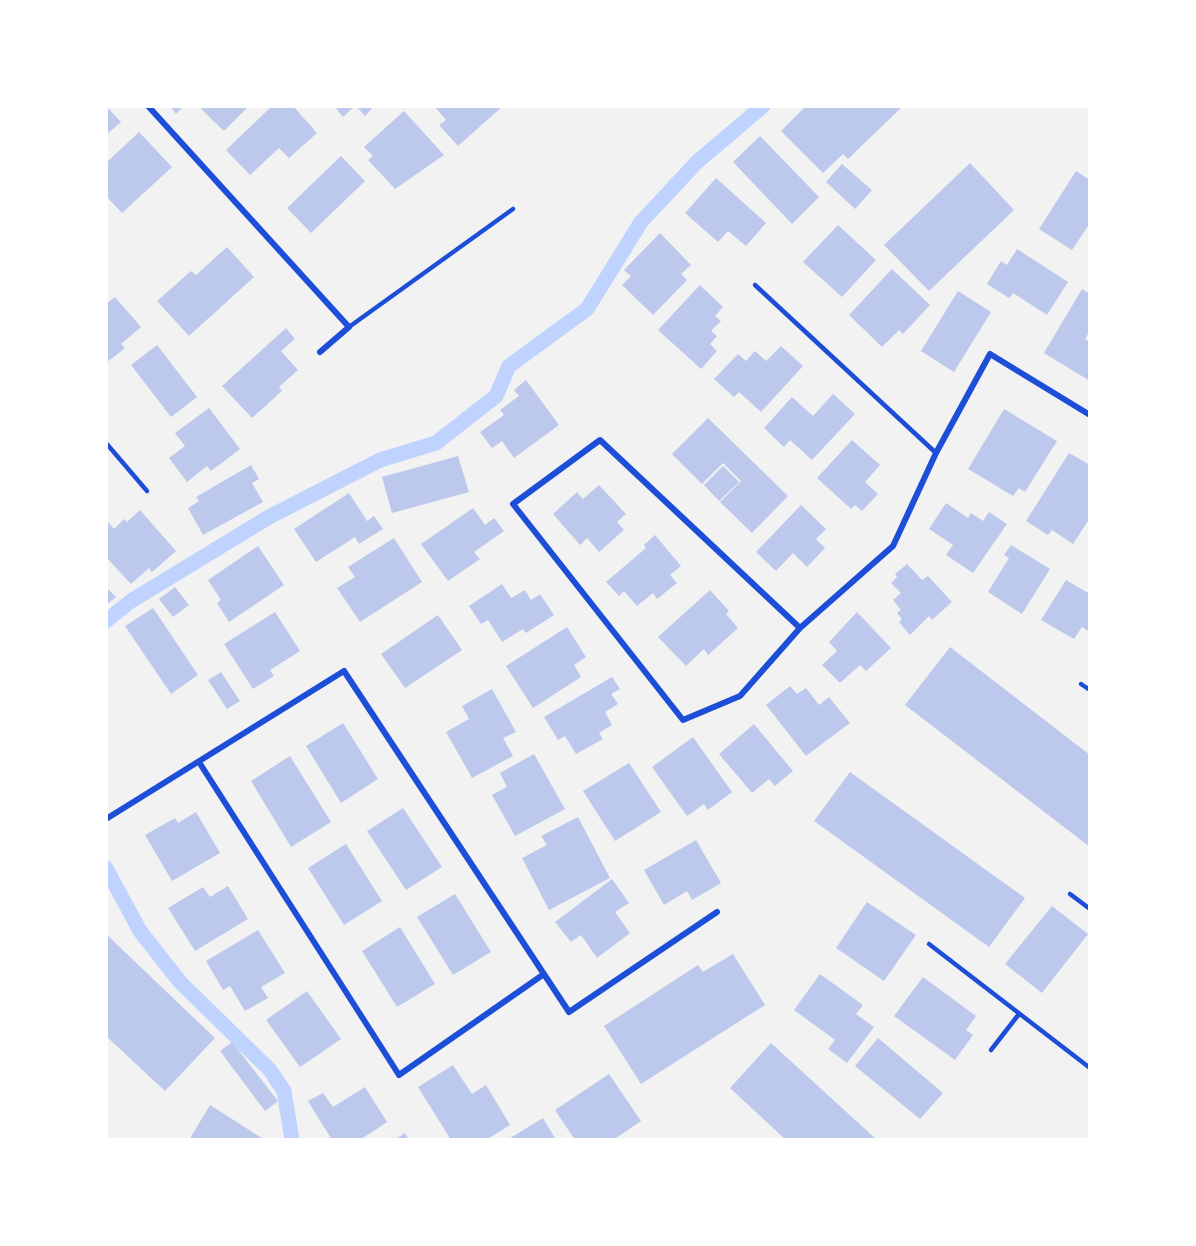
<!DOCTYPE html>
<style>
body{margin:0}
#map{position:relative;width:1196px;height:1246px;overflow:hidden;background:#f2f2f2;font-family:"Exo 2",sans-serif}
canvas{display:block}
.frame{position:absolute;inset:0;border:108px solid #fff;pointer-events:none}
</style>
<div id="map">
<canvas width="1196" height="1246"></canvas>
<div class="frame"></div>
</div>
<script>
const ctx = document.querySelector('canvas').getContext('2d');
ctx.lineJoin = 'round';
function shape(rows) {
  const path = new Path2D();
  for (const r of rows) {
    path.moveTo(r[0], r[1]);
    for (let i = 2; i < r.length; i += 2) path.lineTo(r[i], r[i + 1]);
  }
  return path;
}
function strokePath(path, color, width, dash) {
  ctx.strokeStyle = color;
  ctx.lineWidth = width;
  ctx.lineCap = dash ? 'butt' : 'round';
  ctx.setLineDash(dash || []);
  ctx.stroke(path);
}
function paint(path, color) {
  ctx.fillStyle = color;
  ctx.fill(path, 'evenodd');
}
strokePath(shape([
 [106,621,131,601,269,517,380,460,436,443,496,396,509,366,587,309,641,222,697,162,763,106],
 [106,868,140,931,180,982,270,1070,284,1091,292,1140]
]), '#bfd3fe', 15);
paint(shape([
 [106,106,121,122,106,135],
 [170,106,184,106,176,114],
 [204,106,249,106,224,131,201,109],
 [272,106,293,106,317,133,289,158,279,148,250,175,226,150],
 [334,106,355,106,343,117],
 [356,106,374,106,365,116],
 [434,106,503,106,458,146,439,125,446,120],
 [806,106,903,106,848,159,843,154,823,173,781,131],
 [404,111,444,155,395,189,368,160,373,156,364,147],
 [139,132,172,167,122,213,106,196,106,163],
 [760,136,819,197,792,224,733,162],
 [341,156,365,181,311,233,287,208],
 [970,163,1014,210,929,291,884,245],
 [842,164,872,190,855,209,826,182],
 [1076,171,1090,180,1090,223,1072,250,1039,229],
 [716,178,766,223,746,246,728,231,718,242,685,213],
 [838,225,876,260,842,297,803,262],
 [660,233,691,265,681,274,687,280,653,315,622,285,631,276,624,270],
 [227,247,254,277,189,336,157,301,191,271,196,275],
 [1017,249,1068,282,1047,315,1013,293,1009,298,987,284,1001,261,1007,265],
 [892,269,930,305,903,334,899,330,882,347,849,315],
 [700,285,723,307,715,316,721,321,711,331,717,336,710,344,717,351,701,369,658,330],
 [1082,289,1090,294,1090,331,1085,339,1090,342,1090,381,1044,353],
 [958,291,991,312,954,372,921,351],
 [115,297,141,327,121,344,125,348,106,363,106,304],
 [286,328,295,339,281,351,298,370,279,387,282,391,252,418,222,386],
 [157,345,197,397,171,417,131,365],
 [781,346,803,366,761,412,739,392,734,397,714,379,738,354,746,361,755,351,766,361],
 [526,380,559,425,514,458,502,441,492,448,480,432,504,415,500,410,519,396,514,390],
 [833,394,855,414,812,460,790,440,784,447,764,428,792,397,813,416],
 [209,408,240,449,211,471,207,466,187,482,169,458,185,446,175,433],
 [1004,409,1057,441,1025,492,1019,488,1013,496,968,469],
 [708,418,788,496,752,533,720,502,741,481,723,463,702,484,672,454],
 [852,440,880,465,865,482,878,494,862,511,855,505,851,509,817,478],
 [1069,453,1090,465,1090,518,1073,544,1052,530,1048,535,1026,521],
 [458,456,469,492,392,513,382,477],
 [251,465,259,479,252,483,263,502,203,535,188,508,199,501,196,497],
 [723,466,739,482,719,501,704,485],
 [599,485,626,514,617,522,624,530,599,552,587,538,580,545,553,514,577,492,583,499],
 [349,493,367,521,374,516,383,529,359,544,355,537,316,562,294,529],
 [946,503,968,518,971,513,983,521,989,512,1007,524,973,573,946,555,953,545,929,529],
 [801,505,826,529,816,539,825,548,807,567,793,553,776,571,756,552],
 [473,508,485,525,494,518,504,531,474,552,480,559,448,581,421,544],
 [140,510,176,551,152,572,149,568,131,584,106,557,106,524,108,522,114,529,124,519,127,522],
 [655,535,681,566,670,575,677,583,657,599,653,593,637,606,624,591,619,596,606,582,646,548,644,545],
 [394,538,422,582,360,622,337,588,355,577,348,567],
 [1011,545,1050,569,1022,614,988,592,1009,558,1004,555],
 [258,546,284,585,229,622,217,603,221,600,208,580],
 [907,564,922,580,928,576,952,602,932,620,929,616,910,635,899,622,902,619,897,613,901,610,893,600,901,593,891,583,897,577,895,574],
 [1066,580,1090,594,1090,628,1088,631,1082,627,1074,639,1041,620],
 [502,584,511,598,525,590,531,600,540,594,554,615,526,633,523,629,502,642,488,620,481,624,469,606],
 [106,587,116,597,106,605],
 [175,587,189,605,173,617,159,599],
 [710,590,729,611,726,614,738,628,708,655,704,649,686,666,658,637],
 [153,608,198,675,171,694,125,626],
 [275,612,300,651,270,670,274,676,253,689,224,644],
 [857,612,891,648,866,671,860,665,840,683,822,665,837,651,829,642],
 [438,615,462,650,405,688,381,654],
 [567,627,586,657,574,665,581,677,533,708,506,666],
 [950,647,1090,755,1090,847,905,705],
 [221,672,240,701,227,709,208,680],
 [612,677,620,689,611,694,618,704,605,712,612,725,599,733,603,739,576,754,565,736,558,740,544,717],
 [790,686,797,694,806,688,819,705,829,697,850,723,806,756,766,705],
 [492,689,516,732,503,738,513,756,472,778,446,732,469,719,462,706],
 [343,723,378,779,341,803,306,746],
 [754,724,793,771,775,786,769,779,752,793,719,754],
 [693,737,732,792,708,810,704,804,687,816,652,767],
 [534,754,565,809,515,836,492,795,507,787,500,773],
 [290,756,331,822,291,847,251,781],
 [629,763,661,812,615,841,583,791],
 [850,772,1025,898,989,947,814,821],
 [403,808,442,867,406,890,367,831],
 [196,812,220,853,172,881,145,835,175,818,178,823],
 [578,817,610,878,549,910,522,858,547,845,541,836],
 [696,840,721,883,692,900,687,891,664,905,644,870],
 [346,844,382,901,344,925,308,868],
 [612,879,629,903,615,912,630,933,597,958,581,935,571,942,555,922],
 [228,886,248,919,195,951,168,908,203,887,210,897],
 [455,894,491,952,453,975,417,917],
 [867,902,916,935,884,981,836,948],
 [1052,906,1088,934,1042,993,1005,964],
 [400,927,435,984,397,1007,362,951],
 [258,930,285,973,261,987,268,998,245,1011,230,986,223,990,206,961],
 [106,934,215,1038,165,1091,106,1036],
 [733,954,765,1005,641,1084,604,1026,698,965,703,972],
 [820,974,863,1005,856,1014,874,1027,847,1063,828,1049,835,1040,794,1010],
 [923,977,976,1016,966,1030,973,1035,955,1060,894,1016],
 [307,991,341,1039,300,1067,266,1020],
 [878,1038,943,1093,920,1119,855,1066],
 [232,1042,278,1101,265,1111,220,1051],
 [771,1043,877,1140,786,1140,730,1088],
 [453,1065,472,1094,486,1085,510,1125,486,1140,451,1140,418,1087],
 [609,1074,641,1121,613,1140,575,1140,555,1110],
 [365,1087,387,1122,360,1140,332,1140,308,1101,323,1093,333,1107],
 [210,1105,265,1140,189,1140],
 [543,1118,556,1140,507,1140],
 [405,1133,409,1140,394,1140]
]), '#bdc9ec');
strokePath(shape([
 [755,285,936,453],
 [349,327,513,209],
 [106,443,147,491],
 [1081,684,1090,690],
 [1070,894,1090,909],
 [929,944,1090,1068],
 [991,1050,1019,1014]
]), '#1d4ed8', 4.5);
strokePath(shape([
 [148,106,349,327,320,352],
 [800,628,600,440,513,504,683,720,740,696,800,628,893,546,936,453,990,354,1090,415],
 [199,762,399,1075,544,974],
 [106,819,344,671,569,1012,717,912]
]), '#1d4ed8', 6);
</script>
